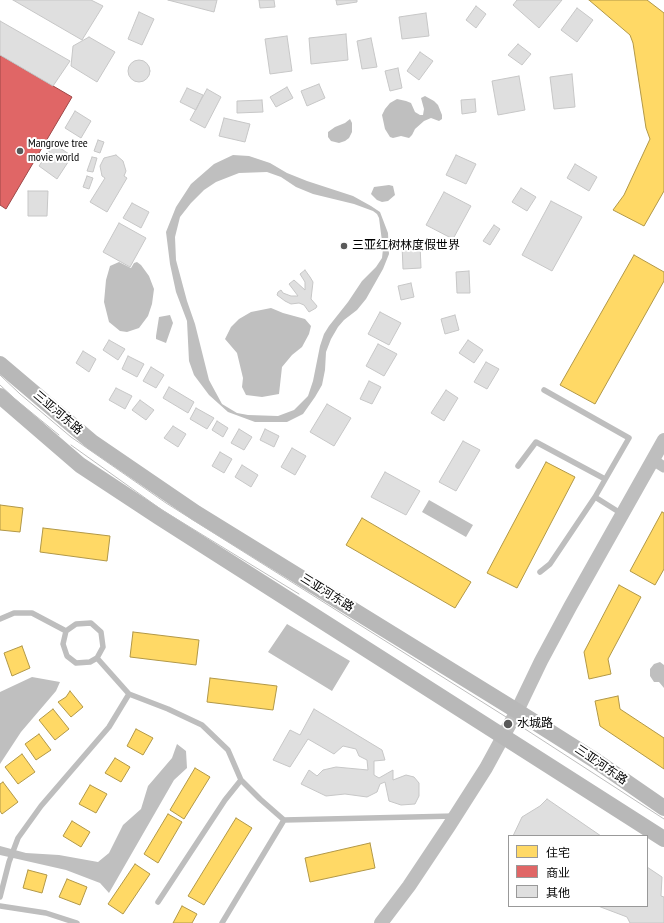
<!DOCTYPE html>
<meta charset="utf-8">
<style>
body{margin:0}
#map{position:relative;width:664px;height:923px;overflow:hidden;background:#fff;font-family:"PT Sans Narrow","Noto Sans SC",sans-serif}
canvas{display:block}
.legend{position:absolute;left:508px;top:835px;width:140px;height:72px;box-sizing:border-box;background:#fff;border:1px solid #999;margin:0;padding:5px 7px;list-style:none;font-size:12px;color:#000}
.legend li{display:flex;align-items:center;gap:8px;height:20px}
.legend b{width:20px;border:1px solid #999}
</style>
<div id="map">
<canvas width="664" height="923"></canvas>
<ul class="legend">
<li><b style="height:11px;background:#ffd966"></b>住宅</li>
<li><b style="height:11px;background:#e06666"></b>商业</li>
<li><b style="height:11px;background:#dfdfdf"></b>其他</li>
</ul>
</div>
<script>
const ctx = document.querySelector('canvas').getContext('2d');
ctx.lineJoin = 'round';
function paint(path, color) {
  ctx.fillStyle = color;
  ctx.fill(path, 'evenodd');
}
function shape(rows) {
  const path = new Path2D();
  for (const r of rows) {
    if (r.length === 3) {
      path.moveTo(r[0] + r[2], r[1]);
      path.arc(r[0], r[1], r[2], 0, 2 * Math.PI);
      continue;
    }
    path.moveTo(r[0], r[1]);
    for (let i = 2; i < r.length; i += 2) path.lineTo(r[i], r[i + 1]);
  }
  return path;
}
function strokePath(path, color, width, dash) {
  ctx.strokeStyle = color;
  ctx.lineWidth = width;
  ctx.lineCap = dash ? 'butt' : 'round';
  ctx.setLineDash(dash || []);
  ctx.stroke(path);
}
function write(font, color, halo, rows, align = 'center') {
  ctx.font = font + ' "PT Sans Narrow","Noto Sans SC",sans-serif';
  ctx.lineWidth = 4;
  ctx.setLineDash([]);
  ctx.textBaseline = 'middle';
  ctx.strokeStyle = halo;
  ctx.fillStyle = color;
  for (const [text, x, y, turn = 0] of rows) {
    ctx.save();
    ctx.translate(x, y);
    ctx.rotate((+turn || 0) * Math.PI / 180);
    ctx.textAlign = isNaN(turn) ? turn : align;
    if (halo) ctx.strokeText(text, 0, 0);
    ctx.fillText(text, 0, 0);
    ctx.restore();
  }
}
paint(shape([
 [425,96,434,101,438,105,442,115,442,119,439,121,431,118,424,121,415,129,412,135,409,138,401,136,393,138,390,137,385,129,382,115,385,109,390,103,397,99,406,101,411,103,415,112,420,115,423,115,424,109,421,98],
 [350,119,352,123,352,132,349,138,345,141,339,143,331,141,328,137,328,132,335,127,345,123],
 [233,155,249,156,270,163,287,173,307,181,353,196,371,206,380,212,388,233,389,254,383,269,366,299,357,310,344,320,338,327,331,339,326,352,325,370,322,385,315,397,303,414,287,422,255,422,228,412,209,395,194,375,189,361,187,321,176,292,170,264,166,232,176,207,191,184,214,164],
 [267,172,281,177,296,187,313,194,354,204,373,211,377,214,379,218,383,249,382,258,376,267,362,281,348,302,329,326,324,334,320,346,313,381,308,396,294,410,278,416,248,415,237,413,222,404,209,380,195,324,187,301,176,260,175,237,180,217,191,203,204,190,216,182,239,173],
 [389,185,393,186,395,195,388,201,382,202,377,200,371,194,374,187],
 [119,262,131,268,134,263,137,262,141,265,149,276,154,289,152,304,148,316,139,328,127,332,120,331,109,322,104,302,106,280,110,266],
 [271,308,283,313,305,319,311,326,309,334,302,347,292,355,282,367,279,394,262,397,246,395,242,387,243,378,237,353,225,339,231,327,239,319,251,312],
 [170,315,173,323,166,343,156,339,156,336,159,317],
 [429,500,473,525,466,537,422,512],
 [287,624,350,661,332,691,268,652],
 [660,662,664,665,664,693,664,688,659,682,654,682,650,676,650,669,654,664],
 [32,677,60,682,56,691,21,732,0,764,0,692],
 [177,744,186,751,187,768,174,780,109,893,100,883,66,870,0,855,0,846,26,853,59,855,98,862,109,853,123,825,141,809,148,786,172,758]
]), '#bfbfbf');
const homes = shape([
 [589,0,647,0,664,13,664,191,644,226,613,210,624,195,650,139,646,128,633,43,630,35,589,0],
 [634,255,664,272,664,281,595,404,560,385,634,255],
 [546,462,575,477,517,588,487,573,546,462],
 [0,505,23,508,20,532,0,530,0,505],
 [662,512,664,513,664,569,655,585,630,571,662,512],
 [362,518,471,582,455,608,346,545,362,518],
 [43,528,110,536,107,561,40,552,43,528],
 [619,585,641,597,608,659,611,674,589,679,584,652,619,585],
 [133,632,199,640,196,665,130,657,133,632],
 [22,646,30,668,12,676,4,653,22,646],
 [210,678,277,686,273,710,207,702,210,678],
 [70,691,83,707,71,717,58,702,66,697,70,691],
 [618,696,620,709,664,738,664,769,600,726,595,701,618,696],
 [53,709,69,729,55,740,39,720,53,709],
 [136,729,153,738,143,755,127,746,136,729],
 [39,734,51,750,36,760,25,744,39,734],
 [22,754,35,772,18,784,5,767,22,754],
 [115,758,130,767,121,782,105,773,115,758],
 [195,768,210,777,184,819,170,810,195,768],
 [3,782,18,802,2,814,0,811,0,784,3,782],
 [90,785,107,794,96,813,79,804,90,785],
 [168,814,182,822,158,863,144,854,168,814],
 [236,818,252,828,204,905,188,896,236,818],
 [72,821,90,832,81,847,63,836,72,821],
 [370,843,375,868,310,882,305,858,370,843],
 [135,864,150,874,123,914,108,904,135,864],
 [28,870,47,875,42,893,23,888,28,870],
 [67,879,87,887,80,905,59,897,67,879],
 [182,906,197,914,192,923,173,923,182,906]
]);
paint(homes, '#ffd966');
strokePath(homes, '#b29847', 1);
const shops = shape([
 [0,55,72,97,6,209,0,205,0,55]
]);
paint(shops, '#e06666');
strokePath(shops, '#9d4747', 1);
const building = shape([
 [13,0,91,0,103,6,82,40,13,0],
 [168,0,217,0,214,12,168,0],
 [259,0,274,0,275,7,260,8,259,0],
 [336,0,357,0,357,2,337,5,336,0],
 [517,0,562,0,539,28,513,5,517,0],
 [476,6,486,14,476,28,466,20,476,6],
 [577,8,593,20,577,42,561,30,577,8],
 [139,12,154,19,142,45,128,39,139,12],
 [426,13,429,36,402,39,399,17,426,13],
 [0,21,70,61,53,86,0,55,0,21],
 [346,34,348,60,311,64,309,38,346,34],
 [287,36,292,71,270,74,265,39,287,36],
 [89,37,115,52,97,82,71,66,73,46,89,37],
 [371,38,377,67,362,69,357,41,371,38],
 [518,44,531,54,522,65,508,55,518,44],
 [420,52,433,61,419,80,407,71,420,52],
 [139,71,11],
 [398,68,402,88,390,91,385,71,398,68],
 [572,74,575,107,554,109,550,77,572,74],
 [519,76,525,110,498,115,492,81,519,76],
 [319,84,325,98,307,106,301,91,319,84],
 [287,87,293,98,276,107,270,97,287,87],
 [187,88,203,95,196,110,180,102,187,88],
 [207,89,221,97,205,128,190,120,207,89],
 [475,99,476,112,462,114,461,100,475,99],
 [262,100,263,112,237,113,237,101,262,100],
 [75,111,91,121,81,138,65,128,75,111],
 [224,118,250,124,245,142,219,136,224,118],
 [98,140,104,142,100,153,94,151,98,140],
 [54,144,72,156,57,179,39,166,54,144],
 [116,155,123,161,126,171,124,176,127,178,107,212,90,202,105,178,102,176,100,166,104,158,116,155],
 [456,155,476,164,466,184,446,175,456,155],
 [92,157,97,158,93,172,87,171,92,157],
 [575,164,597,177,589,191,567,178,575,164],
 [87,176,93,178,89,189,83,187,87,176],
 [521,188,536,197,527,211,512,202,521,188],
 [28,191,48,191,47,216,28,216,28,191],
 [444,192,471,206,453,239,426,225,444,192],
 [551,201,582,217,552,271,522,255,551,201],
 [132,203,149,212,141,228,123,218,132,203],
 [119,223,146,238,130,267,103,252,119,223],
 [494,225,500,229,490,245,483,241,494,225],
 [420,244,421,268,403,269,402,245,420,244],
 [305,270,310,277,313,282,311,299,317,306,316,308,309,312,304,305,299,303,291,304,285,301,277,295,278,292,281,290,283,293,291,296,298,296,289,284,294,280,305,290,305,282,300,274,305,270],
 [469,271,470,293,457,293,456,272,469,271],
 [411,283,414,297,401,300,398,286,411,283],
 [380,312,401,323,389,345,368,334,380,312],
 [455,315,459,330,445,334,441,319,455,315],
 [109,340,125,349,118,360,103,350,109,340],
 [468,340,483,350,474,363,459,353,468,340],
 [378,344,397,354,384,376,366,366,378,344],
 [83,351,96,359,89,372,76,363,83,351],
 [128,356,144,364,137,377,122,369,128,356],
 [486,362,499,369,487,389,474,382,486,362],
 [151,367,164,375,156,388,143,381,151,367],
 [369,381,381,387,372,404,360,399,369,381],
 [169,387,194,402,188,413,163,398,169,387],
 [116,388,132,396,125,409,109,400,116,388],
 [446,390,458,398,444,421,431,413,446,390],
 [140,400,154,410,146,420,132,410,140,400],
 [327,404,351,418,334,446,310,432,327,404],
 [196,408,214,418,207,429,190,419,196,408],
 [217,421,228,428,223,437,212,430,217,421],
 [173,426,186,434,178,447,164,438,173,426],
 [239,429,252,437,244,450,231,443,239,429],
 [265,429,279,436,274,447,260,440,265,429],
 [463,441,480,450,456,491,439,482,463,441],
 [292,448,306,456,295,475,281,467,292,448],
 [220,452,232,459,224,473,212,466,220,452],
 [242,465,258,475,251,487,235,477,242,465],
 [385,472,420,491,406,515,371,497,385,472],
 [314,709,382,750,385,760,374,761,374,775,379,778,393,770,393,780,406,775,414,777,419,783,419,796,415,804,401,805,389,801,385,782,380,784,377,792,367,797,345,794,326,796,301,784,309,770,317,776,323,770,336,767,368,770,367,760,359,756,356,749,343,746,334,754,308,739,290,767,273,760,290,730,300,735,314,709],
 [547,799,601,836,513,836,522,817,540,806,547,799],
 [647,867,662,877,661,896,664,897,664,923,630,923,627,917,598,906,647,906,647,867]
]);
paint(building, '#dfdfdf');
strokePath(building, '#c7c7c7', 1);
strokePath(shape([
 [544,390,629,438,595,497,622,514],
 [518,466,536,442,605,479],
 [540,572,550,564,595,497],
 [0,619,14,613,32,613,66,631,63,644,67,656,76,663,90,662,97,658,129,694,109,727,41,806,18,838,9,862,0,897],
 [66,631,76,624,91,623,101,632,103,647,97,658],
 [129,694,168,709,202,725,228,750,241,780,260,799,284,820],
 [158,902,225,800,241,780],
 [0,906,46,913,77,923],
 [222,923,284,820,455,816]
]), '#bebebe', 5.5);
strokePath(shape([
 [653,460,664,467]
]), '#bebebe', 11);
strokePath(shape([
 [381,923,409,886,449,826,486,768,517,711,541,661,570,607,664,440]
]), '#bebebe', 14);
strokePath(shape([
 [0,364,92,442,196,513,517,711,596,761,664,808],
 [0,396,80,465,159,517,664,839]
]), '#b8b8b8', 16);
strokePath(shape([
 [0,375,20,394,71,437,166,503,522,727,664,819],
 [0,385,15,399,59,435],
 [71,445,162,510,299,594]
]), '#bebebe', 1);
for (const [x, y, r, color] of [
 [20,151,4,"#595959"],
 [344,246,4,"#595959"],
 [508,724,5,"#595959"]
]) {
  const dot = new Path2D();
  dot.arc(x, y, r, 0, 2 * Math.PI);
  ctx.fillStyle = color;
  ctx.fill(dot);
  strokePath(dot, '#fff', 1.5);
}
write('12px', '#000', '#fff', [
 ["Mangrove tree",28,144],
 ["movie world",28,158],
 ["三亚红树林度假世界",352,246],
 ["水城路",517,724]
], 'left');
write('12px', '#000', '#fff', [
 ["三亚河东路",58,413,40],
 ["三亚河东路",327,593,32],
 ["三亚河东路",601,765,34]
]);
</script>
